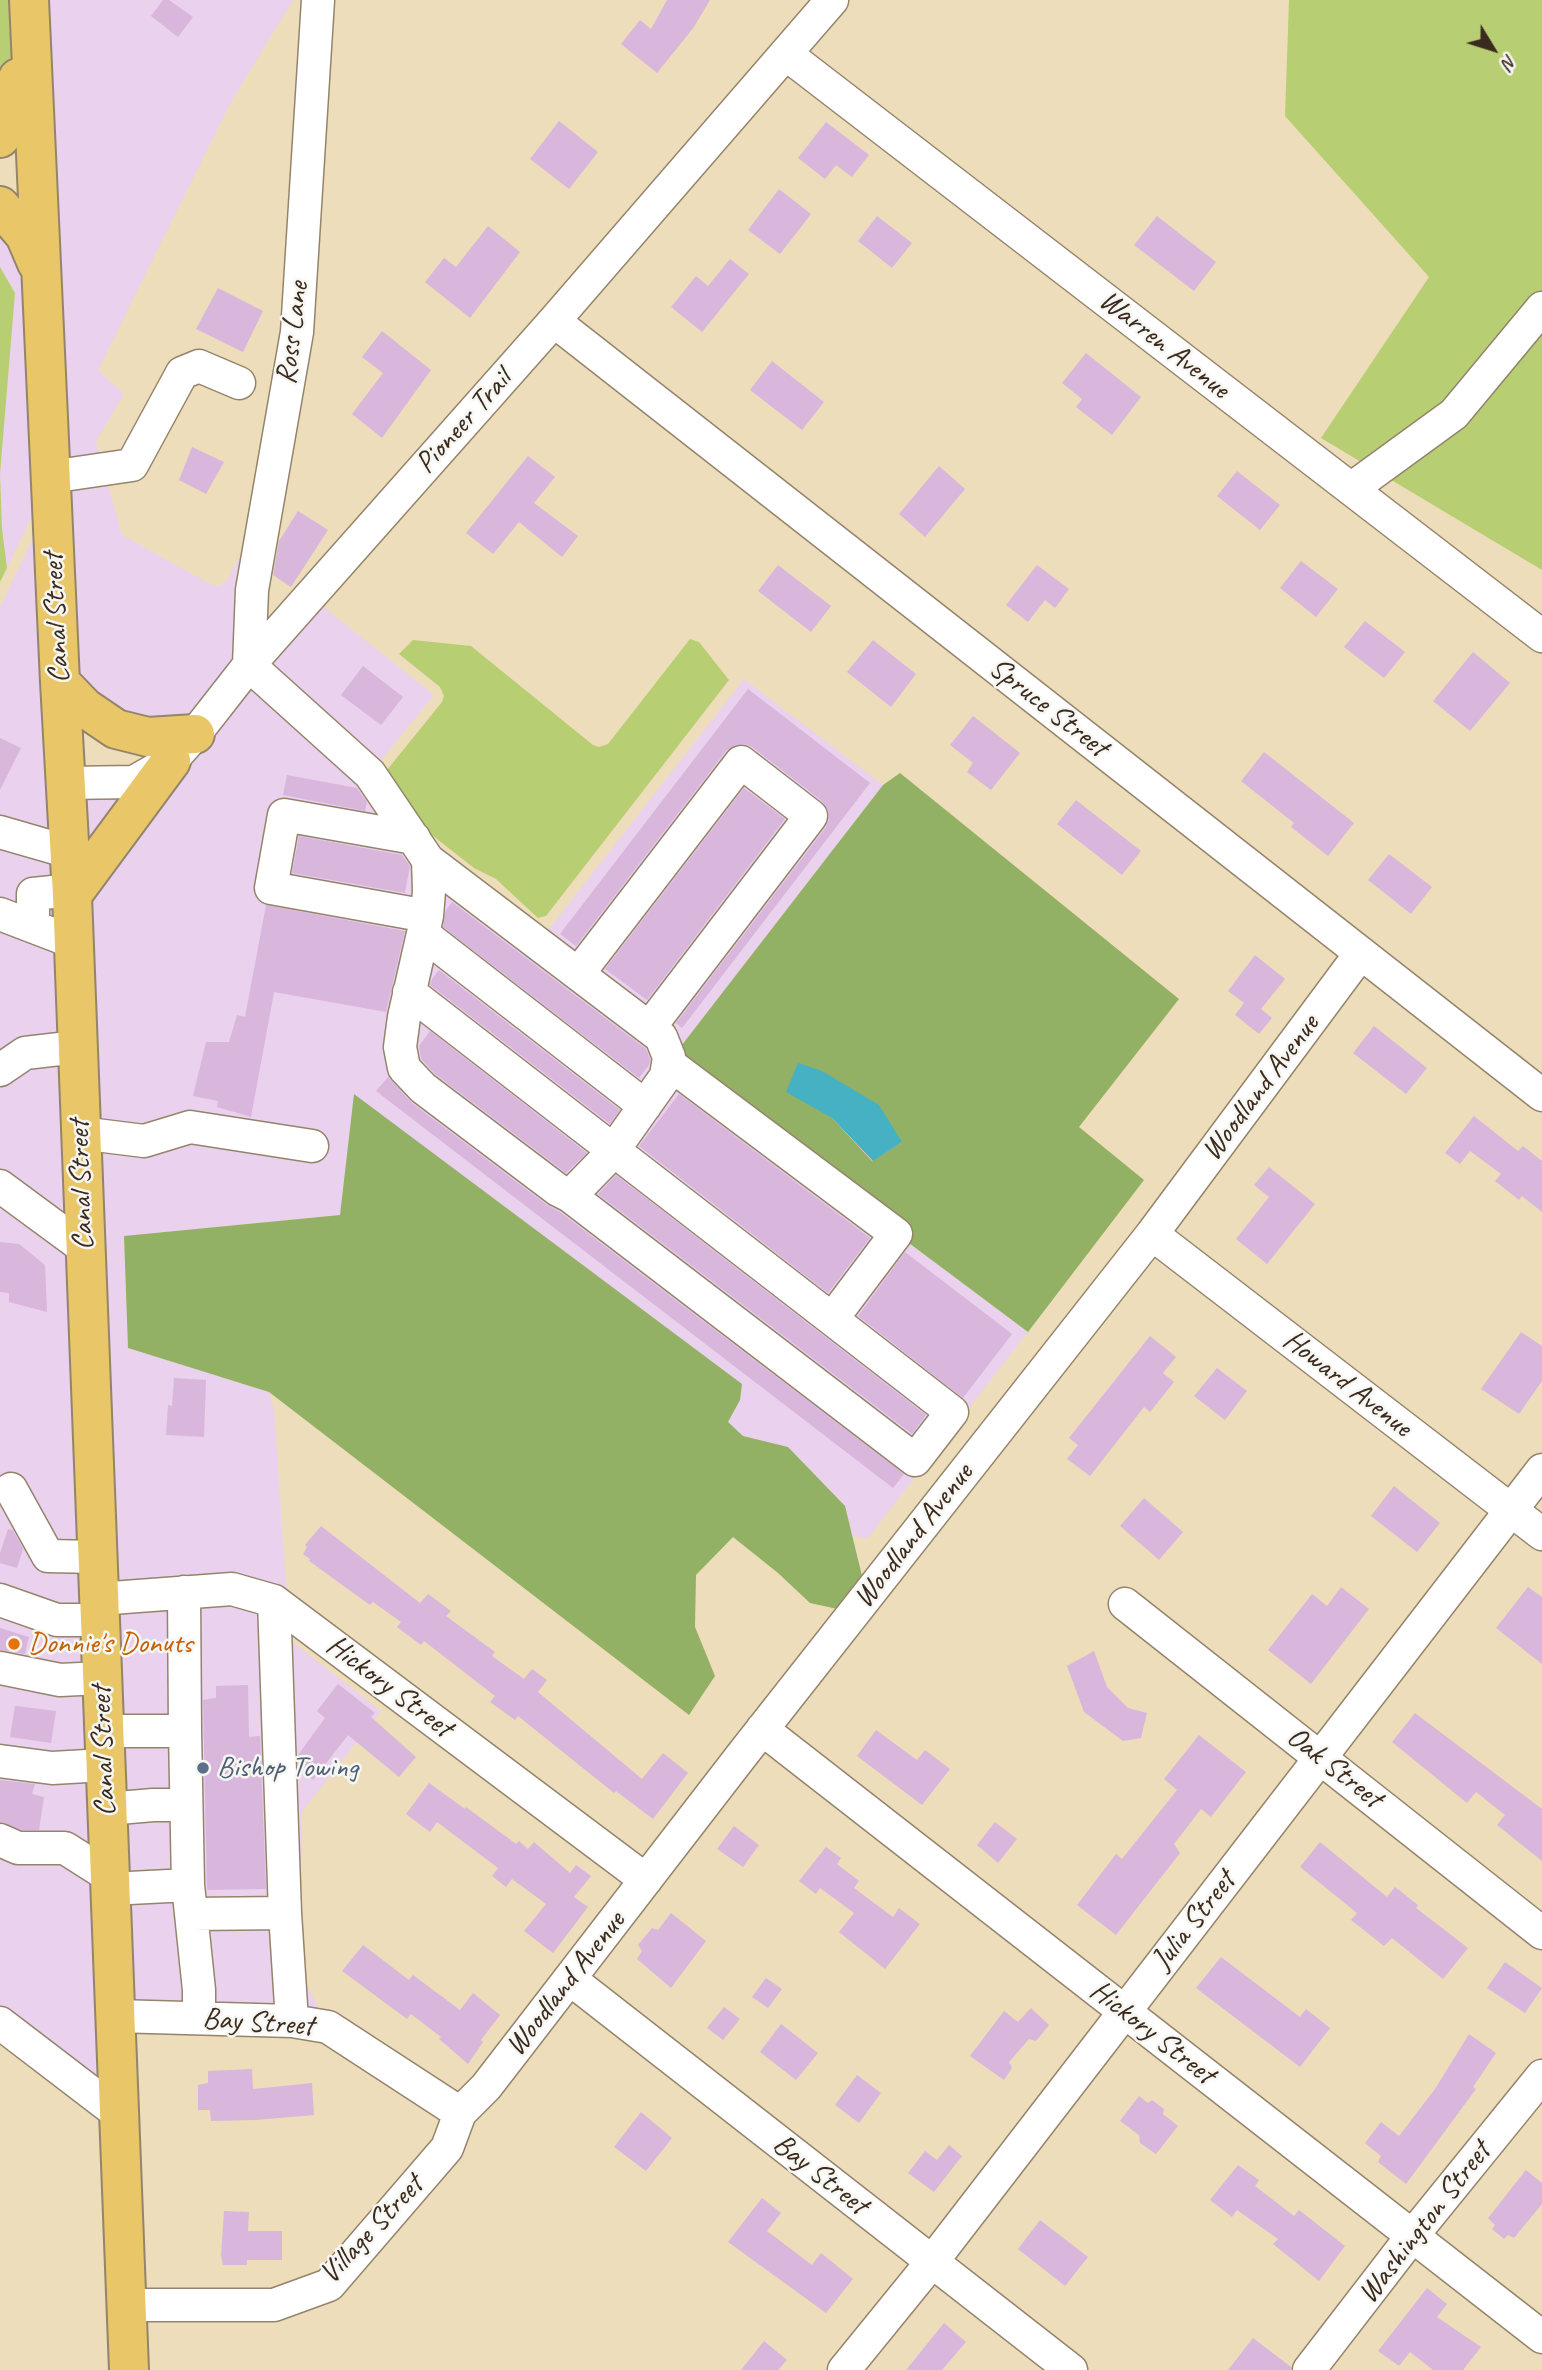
<!DOCTYPE html>
<style>
body{margin:0}
#map{position:relative;width:1542px;height:2370px;overflow:hidden;background:#eeddba;font-family:Caveat,sans-serif}
canvas{display:block}
.north{position:absolute;left:1458px;top:14px;width:70px;height:70px;-webkit-text-stroke:5px #f6f6f2;paint-order:stroke;rotate:128deg;font-size:19px;font-weight:700;line-height:28px;text-align:center;color:#3b2a1e}
.north::after{content:'';display:block;margin:auto;width:24px;height:32px;background:#3b2a1e;clip-path:polygon(50% 0,100% 100%,50% 72%,0 100%)}
</style>
<div id="map">
<canvas width="1542" height="2370"></canvas>
<div class="north">N</div>
</div>
<script>
const ctx = document.querySelector('canvas').getContext('2d');
ctx.lineJoin = 'round';
function paint(path, color) {
  ctx.fillStyle = color;
  ctx.fill(path, 'evenodd');
}
function shape(rows) {
  const path = new Path2D();
  for (const r of rows) {
    path.moveTo(r[0], r[1]);
    for (let i = 2; i < r.length; i += 2) path.lineTo(r[i], r[i + 1]);
  }
  return path;
}
function strokePath(path, color, width, dash) {
  ctx.strokeStyle = color;
  ctx.lineWidth = width;
  ctx.lineCap = dash ? 'butt' : 'round';
  ctx.setLineDash(dash || []);
  ctx.stroke(path);
}
function write(font, color, halo, rows, align = 'center') {
  ctx.font = font + ' Caveat,sans-serif';
  ctx.lineWidth = 5;
  ctx.setLineDash([]);
  ctx.textBaseline = 'middle';
  ctx.strokeStyle = halo;
  ctx.fillStyle = color;
  for (const [text, x, y, turn = 0] of rows) {
    ctx.save();
    ctx.translate(x, y);
    ctx.rotate((+turn || 0) * Math.PI / 180);
    ctx.textAlign = isNaN(turn) ? turn : align;
    if (halo) ctx.strokeText(text, 0, 0);
    ctx.fillText(text, 0, 0);
    ctx.restore();
  }
}
paint(shape([
 [42,0,293,0,231,102,98,370,124,394,96,441,122,535,212,585,218,586,226,582,247,543,237,659,188,722,120,718,72,678],
 [0,222,28,273,39,501,7,568,2,529,0,474,15,293,0,267],
 [51,501,65,782,134,782,310,596,434,695,370,774,385,798,538,943,744,679,883,785,668,1063,1028,1332,868,1538,852,1536,845,1506,788,1448,743,1436,728,1422,740,1400,354,1095,340,1215,124,1236,128,1348,269,1392,274,1409,290,1640,381,1711,301,1813,303,1977,328,2027,115,2016,119,2114,0,2023,0,607]
]), '#ead1ed');
paint(shape([
 [0,0,14,0,12,97,0,132],
 [1289,0,1542,0,1542,570,1321,438,1429,277,1285,116],
 [0,267,15,293,0,474,2,529,7,568,0,582],
 [690,639,699,642,729,680,546,916,538,918,496,879,474,868,414,821,383,775,442,702,444,696,440,687,399,654,413,640,471,646,593,745,599,747,608,744]
]), '#b8ce72');
paint(shape([
 [900,773,1179,999,1079,1127,1144,1180,1028,1332,668,1063,883,785],
 [832,1118,902,1142,872,1161],
 [354,1094,742,1384,740,1400,728,1422,743,1436,788,1447,845,1506,863,1580,851,1612,810,1603,778,1573,733,1537,696,1575,695,1627,715,1676,689,1715,269,1392,128,1348,124,1236,340,1215]
]), '#92b164');
paint(shape([
 [798,1063,822,1071,879,1105,902,1142,873,1161,832,1118,786,1092]
]), '#45b1c3');
paint(shape([
 [163,0,169,0,193,17,178,37,151,16],
 [667,0,710,0,694,27,657,73,621,44,640,20,651,29],
 [559,121,598,152,569,189,530,159],
 [826,122,869,155,852,177,836,165,825,179,798,158],
 [779,189,811,214,780,254,748,230],
 [877,216,912,243,892,268,858,241],
 [1157,216,1216,262,1194,291,1134,245],
 [488,226,520,252,470,318,425,282,444,258,456,267],
 [730,259,749,274,702,332,671,307,696,276,708,286],
 [218,288,263,311,243,352,196,329],
 [382,331,431,370,382,438,352,414,383,373,362,357],
 [1086,353,1141,397,1112,435,1076,407,1082,399,1062,383],
 [772,361,824,402,802,430,750,390],
 [192,447,224,462,206,494,179,480],
 [528,456,555,477,534,503,578,536,562,557,519,522,493,554,466,533],
 [939,466,965,489,925,537,899,514],
 [1237,471,1280,505,1260,530,1217,496],
 [298,511,328,530,291,587,273,575,279,541],
 [1301,561,1338,589,1316,617,1280,588],
 [778,565,831,606,811,632,758,591],
 [1037,565,1069,589,1055,608,1045,600,1028,622,1006,605],
 [1365,621,1405,652,1384,678,1344,647],
 [873,640,916,674,891,707,847,672],
 [1473,652,1510,683,1470,731,1433,701],
 [363,666,403,697,381,725,341,695],
 [748,689,870,783,682,1028,676,1023,826,827,829,819,828,810,822,801,752,747,744,744,735,745,726,751,576,946,560,934],
 [973,716,1020,753,991,790,967,772,973,763,950,745],
 [0,738,21,748,0,790],
 [1264,752,1354,823,1328,856,1291,827,1294,823,1241,781],
 [287,775,357,788,367,802,365,811,283,795],
 [744,788,785,819,647,1000,605,969],
 [1076,800,1141,851,1122,875,1057,824],
 [299,836,402,855,410,866,405,893,292,873],
 [1389,854,1432,887,1411,914,1368,880],
 [452,902,646,1049,650,1059,649,1065,639,1078,443,927,446,910],
 [266,905,405,931,386,1012,274,992,251,1117,217,1107,218,1101,193,1096,206,1042,229,1042,237,1015,245,1017],
 [1255,955,1285,979,1261,1009,1272,1018,1259,1034,1235,1015,1244,1003,1228,991],
 [439,970,620,1110,610,1124,430,985,432,979],
 [1374,1026,1427,1068,1406,1094,1353,1053],
 [430,1031,587,1153,566,1173,435,1074,421,1059,419,1046],
 [388,1077,412,1103,547,1205,560,1212,904,1474,893,1488,376,1091],
 [679,1094,870,1238,828,1293,639,1146],
 [1474,1116,1518,1151,1523,1146,1542,1161,1542,1212,1522,1196,1519,1200,1495,1181,1501,1174,1470,1151,1460,1164,1445,1153],
 [1269,1167,1315,1204,1267,1264,1236,1239,1269,1197,1254,1185],
 [616,1175,926,1415,912,1434,598,1194],
 [0,1242,19,1244,45,1265,47,1312,9,1302,9,1293,0,1292],
 [905,1252,1012,1334,963,1398,858,1316],
 [1521,1332,1542,1346,1542,1381,1519,1414,1481,1389],
 [1150,1336,1176,1357,1163,1373,1174,1382,1150,1412,1144,1407,1090,1476,1067,1459,1078,1445,1069,1438],
 [1217,1368,1247,1391,1225,1420,1194,1396],
 [174,1378,206,1380,204,1437,166,1435,168,1405,172,1406],
 [1394,1486,1440,1523,1417,1552,1371,1516],
 [1144,1498,1183,1532,1159,1560,1120,1526],
 [321,1526,420,1603,428,1594,451,1611,446,1616,495,1652,492,1656,524,1679,532,1669,547,1680,538,1692,642,1779,663,1753,688,1773,653,1819,616,1791,614,1793,518,1716,515,1720,490,1702,495,1696,424,1641,421,1645,397,1627,401,1622,373,1602,370,1605,309,1561,310,1559,303,1554,307,1547,305,1545],
 [8,1529,13,1530,23,1549,17,1568,0,1563,0,1553],
 [1341,1587,1369,1609,1311,1684,1268,1650,1312,1594,1327,1606],
 [1528,1587,1542,1597,1542,1664,1496,1628],
 [0,1628,29,1637,25,1654,0,1650],
 [1094,1651,1107,1687,1128,1708,1147,1713,1141,1738,1123,1741,1084,1712,1067,1666],
 [338,1684,375,1713,371,1717,416,1757,399,1777,348,1735,313,1780,298,1767,298,1755,325,1718,317,1711],
 [248,1685,249,1737,260,1736,266,1889,207,1890,203,1700,216,1698,216,1686],
 [15,1706,56,1711,51,1743,10,1737],
 [1415,1713,1542,1809,1542,1861,1497,1825,1505,1815,1476,1792,1467,1803,1392,1742],
 [876,1730,917,1760,925,1750,950,1769,922,1805,857,1756],
 [1199,1735,1246,1772,1211,1817,1201,1809,1174,1844,1180,1853,1116,1935,1077,1905,1116,1854,1122,1859,1177,1790,1164,1779],
 [0,1780,35,1784,32,1794,44,1797,39,1830,22,1830,0,1822],
 [429,1783,465,1809,466,1807,516,1844,519,1841,528,1849,534,1842,570,1873,576,1865,591,1876,574,1897,588,1907,553,1953,524,1931,546,1904,512,1879,506,1887,492,1876,498,1868,437,1822,430,1832,406,1814],
 [995,1822,1017,1839,998,1863,977,1845],
 [734,1826,759,1845,743,1867,717,1849],
 [1320,1842,1387,1897,1395,1887,1418,1905,1416,1908,1468,1948,1443,1979,1392,1938,1384,1946,1351,1920,1357,1913,1300,1867],
 [826,1847,841,1858,837,1864,859,1881,854,1888,893,1917,899,1908,920,1924,885,1969,839,1932,854,1913,820,1888,816,1894,799,1881],
 [671,1913,706,1941,671,1988,637,1959,642,1951,638,1945,652,1928,658,1930],
 [363,1945,409,1980,413,1975,460,2010,473,1993,500,2015,481,2040,483,2042,468,2064,439,2039,441,2037,411,2014,407,2019,342,1971],
 [1221,1957,1300,2017,1306,2009,1330,2028,1300,2067,1196,1988],
 [1505,1962,1542,1988,1525,2013,1487,1988],
 [766,1978,782,1989,768,2008,752,1997],
 [724,2007,740,2019,723,2040,707,2028],
 [1031,2008,1049,2025,1036,2041,1029,2039,1009,2062,1012,2068,1004,2080,970,2056,1004,2011,1018,2022],
 [781,2024,818,2053,796,2080,760,2052],
 [1469,2034,1496,2053,1473,2087,1476,2089,1406,2184,1378,2162,1381,2156,1365,2143,1381,2122,1399,2136,1435,2089],
 [252,2069,253,2089,312,2083,314,2115,256,2120,211,2121,210,2110,198,2110,198,2085,208,2083,208,2071],
 [857,2075,881,2093,859,2123,835,2105],
 [1139,2096,1148,2103,1152,2100,1164,2109,1163,2114,1178,2126,1156,2154,1140,2143,1139,2135,1120,2121],
 [641,2112,672,2138,646,2171,614,2147],
 [949,2145,962,2156,934,2192,908,2173,925,2151,937,2160],
 [1238,2165,1259,2180,1255,2186,1294,2216,1299,2210,1345,2246,1319,2281,1273,2244,1278,2239,1237,2210,1232,2217,1210,2200],
 [1526,2170,1542,2183,1542,2204,1514,2238,1508,2235,1504,2239,1492,2229,1495,2225,1488,2218],
 [762,2198,781,2213,767,2231,812,2265,821,2253,853,2279,826,2313,728,2242],
 [224,2211,249,2212,248,2231,282,2231,282,2260,247,2260,247,2265,223,2265,221,2256],
 [1040,2220,1088,2257,1065,2286,1018,2249],
 [1427,2288,1447,2304,1437,2317,1481,2347,1463,2370,1433,2370,1410,2352,1399,2366,1378,2351],
 [944,2323,966,2342,942,2370,906,2370],
 [1253,2338,1291,2367,1291,2370,1228,2370],
 [764,2341,787,2360,778,2370,741,2370]
]), '#d9b6dc');
const minor = shape([
 [318,0,297,332,252,590,249,665,370,774,428,860,429,891,427,916,404,1017,400,1047,404,1068,423,1088,558,1190,570,1196,610,1155,666,1076,669,1057,661,1037,428,860],
 [786,54,1542,636],
 [554,321,1542,1095],
 [50,477,132,465,182,373,199,366,239,383],
 [1351,489,1454,414,1542,308],
 [65,783,134,782,171,761,195,734,249,665,554,321,832,0],
 [0,832,69,852],
 [414,838,284,815,271,888,427,916],
 [0,914,73,942],
 [33,926,33,894,72,890],
 [423,934,645,1106],
 [578,974,741,762,811,816,649,1028],
 [409,992,952,1412,915,1460,570,1196],
 [668,1063,896,1234,832,1319],
 [0,1070,25,1053,77,1047],
 [80,1133,144,1141,190,1127,312,1146],
 [0,1186,84,1248],
 [1152,1234,1542,1534],
 [11,1489,48,1556,97,1557],
 [184,1592,185,1731],
 [98,1599,232,1589,274,1601,646,1880],
 [0,1600,57,1620,99,1620],
 [274,1601,285,1913,292,2021],
 [1125,1604,1542,1933],
 [0,1668,60,1680,101,1678],
 [762,1729,1542,2337],
 [104,1731,185,1731,188,1885,110,1889],
 [0,1761,52,1768,105,1765],
 [107,1809,153,1805,185,1805],
 [0,1840,18,1848,65,1848,109,1876],
 [188,1885,199,1990,199,2018],
 [192,1914,285,1913],
 [570,1979,1071,2370],
 [115,2016,292,2021,328,2027,460,2113],
 [0,2023,119,2114],
 [127,2305,274,2305,329,2285,447,2148,460,2113,486,2087,742,1755,1152,1234,1361,953],
 [844,2370,931,2263,1542,1470],
 [1309,2370,1413,2235,1542,2076]
]);
const major = shape([
 [29,0,60,682,72,895,129,2370],
 [0,138,14,117,18,78],
 [0,206,25,235,37,263],
 [60,682,85,708,116,729,148,737,195,734],
 [72,895,171,761]
]);
strokePath(minor, '#94846c', 35);
strokePath(major, '#94846c', 42);
strokePath(minor, '#fff', 32);
strokePath(major, '#e9c769', 38);
for (const [x, y, r, color] of [
 [14,1644,7,"#e8710a"],
 [203,1768,7,"#5c6f8a"]
]) {
  const dot = new Path2D();
  dot.arc(x, y, r, 0, 2 * Math.PI);
  ctx.fillStyle = color;
  ctx.fill(dot);
  strokePath(dot, '#f6f6f2', 2.5);
}
write('30px', '#3b2a1e', '#f6f6f2', [
 ["Ross Lane",293,333,-83],
 ["Warren Avenue",1164,345,38],
 ["Pioneer Trail",464,422,-48],
 ["Canal Street",57,618,-93],
 ["Spruce Street",1048,708,38],
 ["Woodland Avenue",1261,1088,-53],
 ["Canal Street",82,1185,-92],
 ["Howard Avenue",1347,1384,38],
 ["Woodland Avenue",914,1536,-52],
 ["Hickory Street",389,1687,37],
 ["Canal Street",104,1751,-92],
 ["Oak Street",1334,1768,38],
 ["Julia Street",1194,1921,-52],
 ["Woodland Avenue",566,1984,-52],
 ["Bay Street",258,2023,4],
 ["Hickory Street",1152,2033,38],
 ["Bay Street",820,2175,38],
 ["Washington Street",1425,2223,-52],
 ["Village Street",372,2230,-47]
]);
write('30px', '#c56008', '#f6f6f2', [
 ["Donnie's Donuts",28,1644]
], 'left');
write('30px', '#4e5e75', '#f6f6f2', [
 ["Bishop Towing",217,1768]
], 'left');
</script>
